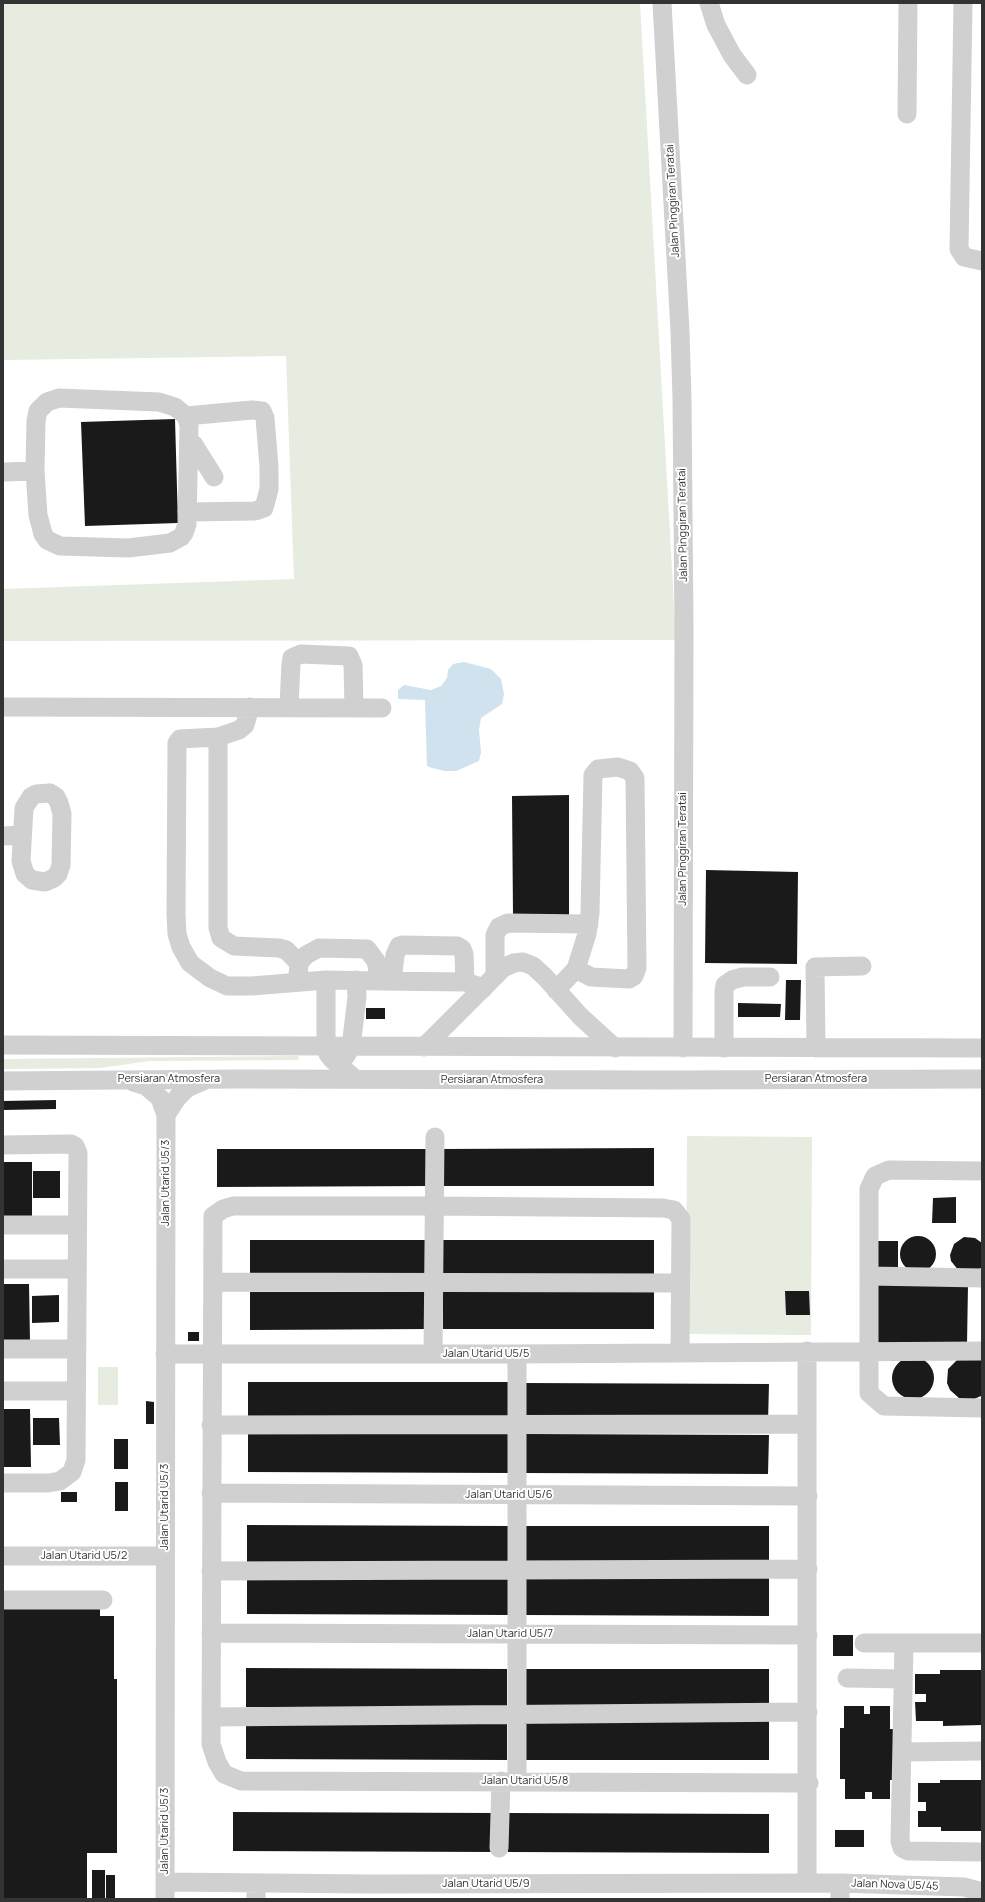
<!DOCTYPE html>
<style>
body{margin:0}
#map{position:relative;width:985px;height:1902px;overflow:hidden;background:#fff;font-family:Manrope,sans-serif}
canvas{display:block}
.frame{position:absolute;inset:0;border:4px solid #333;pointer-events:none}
</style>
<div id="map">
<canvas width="985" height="1902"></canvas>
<div class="frame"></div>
</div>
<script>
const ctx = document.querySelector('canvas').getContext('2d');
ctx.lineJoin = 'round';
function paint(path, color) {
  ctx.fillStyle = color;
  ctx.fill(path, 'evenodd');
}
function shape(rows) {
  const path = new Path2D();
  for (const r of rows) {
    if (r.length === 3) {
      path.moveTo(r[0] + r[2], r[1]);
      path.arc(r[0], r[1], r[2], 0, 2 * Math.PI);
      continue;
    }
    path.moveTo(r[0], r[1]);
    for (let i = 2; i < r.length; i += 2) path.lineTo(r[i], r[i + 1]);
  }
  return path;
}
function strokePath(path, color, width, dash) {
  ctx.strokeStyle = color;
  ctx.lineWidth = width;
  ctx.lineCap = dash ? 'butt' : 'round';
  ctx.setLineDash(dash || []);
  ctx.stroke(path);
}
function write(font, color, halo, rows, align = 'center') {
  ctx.font = font + ' Manrope,sans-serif';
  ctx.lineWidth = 4;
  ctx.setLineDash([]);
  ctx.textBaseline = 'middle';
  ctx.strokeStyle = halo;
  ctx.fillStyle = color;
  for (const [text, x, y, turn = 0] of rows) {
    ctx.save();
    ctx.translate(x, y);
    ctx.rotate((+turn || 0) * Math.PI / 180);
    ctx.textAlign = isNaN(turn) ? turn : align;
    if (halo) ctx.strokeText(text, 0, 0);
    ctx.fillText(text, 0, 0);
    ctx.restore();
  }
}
paint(shape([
 [3,3,640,3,676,640,3,641,3,589,294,579,286,356,3,360],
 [298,1056,299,1060,150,1061,100,1068,3,1069,3,1059],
 [687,1136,812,1137,811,1335,686,1334],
 [98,1367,118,1367,118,1405,98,1405]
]), '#e6ecdf');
paint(shape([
 [464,662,491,669,501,679,504,694,502,704,481,718,479,730,481,752,479,761,456,771,445,771,432,768,427,766,425,700,398,699,398,690,404,685,431,690,441,686,447,678,448,670,453,664]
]), '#cfe2ee');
paint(shape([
 [175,419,178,523,85,526,81,422],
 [569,795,569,915,513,915,512,796],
 [706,870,798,872,797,964,705,963],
 [786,980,801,980,800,1020,785,1020],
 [738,1003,781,1004,780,1017,738,1017],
 [366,1008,385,1008,385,1019,366,1019],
 [56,1100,56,1109,3,1110,3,1101],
 [654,1148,654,1186,442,1186,442,1149],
 [217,1149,428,1149,428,1186,217,1187],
 [3,1162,32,1162,32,1218,3,1218],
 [33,1171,60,1171,60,1198,33,1198],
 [956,1197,956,1223,932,1223,933,1198],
 [918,1254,18],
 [964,1237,975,1238,982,1243,982,1267,976,1272,959,1271,951,1261,950,1255,954,1244],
 [250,1240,428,1240,428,1278,250,1278],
 [443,1240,654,1240,654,1278,443,1278],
 [878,1241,898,1241,898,1272,877,1272],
 [3,1284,29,1284,30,1342,3,1342],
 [877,1285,968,1285,967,1344,877,1344],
 [654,1291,654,1329,443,1329,443,1292],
 [785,1291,809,1291,810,1315,786,1315],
 [250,1292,429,1292,429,1329,250,1330],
 [59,1295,59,1322,32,1323,32,1296],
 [188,1332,199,1332,199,1341,188,1341],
 [913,1378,21],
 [958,1359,980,1359,982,1361,981,1396,974,1399,960,1399,950,1390,947,1383,948,1369],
 [248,1382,509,1382,509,1421,248,1420],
 [523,1383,769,1384,768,1422,523,1421],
 [146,1401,154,1402,154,1424,146,1424],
 [3,1409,30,1409,31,1467,3,1467],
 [33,1418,59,1418,60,1445,33,1445],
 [248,1433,509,1434,509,1473,248,1472],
 [523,1434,769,1435,768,1474,523,1473],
 [114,1439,128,1439,128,1469,114,1469],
 [115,1482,128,1482,128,1511,115,1511],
 [61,1492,77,1492,77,1502,61,1502],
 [247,1525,508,1526,508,1565,247,1564],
 [524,1526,769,1526,769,1565,524,1564],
 [247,1575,508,1576,508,1615,247,1614],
 [524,1577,769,1577,769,1616,524,1615],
 [3,1602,100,1602,100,1616,114,1616,114,1679,117,1679,117,1853,87,1853,87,1899,3,1899],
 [833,1635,853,1635,853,1656,833,1656],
 [246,1668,507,1669,507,1707,246,1707],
 [523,1669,769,1669,769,1708,523,1707],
 [940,1670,982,1670,982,1725,943,1726,943,1721,916,1721,915,1702,926,1702,926,1694,915,1694,915,1674,940,1674],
 [844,1706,864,1706,864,1714,870,1714,870,1706,890,1706,890,1729,896,1729,896,1780,890,1780,890,1799,872,1799,872,1792,865,1792,865,1799,845,1799,845,1779,840,1779,840,1728,844,1728],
 [246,1720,507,1721,507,1760,246,1759],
 [524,1721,769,1721,769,1760,524,1760],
 [940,1780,982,1780,982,1831,941,1831,941,1827,918,1827,918,1811,926,1811,926,1802,918,1802,918,1783,940,1783],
 [233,1812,494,1813,494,1852,233,1851],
 [508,1813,769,1814,769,1853,508,1852],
 [835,1830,864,1830,864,1847,835,1847],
 [92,1870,105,1870,105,1898,92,1898],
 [106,1875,115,1875,115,1899,106,1899]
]), '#1a1a1a');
strokePath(shape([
 [662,3,680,331,682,399,684,627,683,1048],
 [709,3,716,25,732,55,747,75],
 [963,3,959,249,964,257,982,261],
 [907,114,908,3],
 [186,416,252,410,262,411,265,418,269,467,269,489,264,508,255,511,187,512],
 [189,442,194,445,214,477],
 [3,472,35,471,36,421,38,411,47,402,59,398,159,402,175,407,186,416,189,425,187,524,184,533,181,537,170,543,128,548,60,546,47,540,43,534,38,515,35,471],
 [289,706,291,663,292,658,301,654,349,656,353,665,354,707],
 [3,707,382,708],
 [250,707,245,725,239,730,218,737,180,739,177,743,176,914,177,934,181,947,190,963,210,978,227,986,252,986,326,980,380,981,465,982,475,985,483,989],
 [218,737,218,928,221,938,234,946,279,948,286,950,299,963],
 [50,793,56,797,59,803,62,814,61,865,58,874,54,878,45,882,32,880,25,874,21,861,24,808,31,797,36,794,50,793],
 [3,836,22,835],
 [298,975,299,963,306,955,319,948,367,949,376,961,380,981],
 [495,976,495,935,499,927,508,923,589,924],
 [326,980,326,1046,328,1054,332,1059,355,1079],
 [392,981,395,955,399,946,403,945,457,946,462,949,464,954,465,982],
 [556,990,576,969,587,934,590,913,593,775,598,769,618,767,630,771,635,778,637,968,634,976,629,979,591,977,576,969],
 [3,1045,982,1048],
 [424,1047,503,968,514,963,523,962,533,966,545,977,580,1016,615,1048],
 [724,1048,724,991,725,985,732,980,743,977,770,977],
 [816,1048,815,967,862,966],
 [345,1057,351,1047,357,997,356,980],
 [3,1081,237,1079,667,1080,982,1079],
 [133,1082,146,1086,160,1098,166,1115,165,1899],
 [166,1115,177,1098,187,1088,203,1081],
 [3,1145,71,1144,75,1146,78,1153,76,1460,72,1472,60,1481,48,1483,3,1483],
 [982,1171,889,1170,875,1176,869,1189,869,1393,884,1406,982,1408],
 [3,1225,77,1225],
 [3,1269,77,1269],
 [869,1276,982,1278],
 [214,1282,680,1283],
 [3,1349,77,1349],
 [680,1353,681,1219,674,1210,663,1208,434,1206,233,1206,223,1209,213,1216,211,1744,217,1762,224,1774,241,1781,809,1783],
 [165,1354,517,1354,982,1351],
 [433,1354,435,1137],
 [517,1354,517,1781],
 [3,1391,76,1391],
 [211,1425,807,1424],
 [211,1493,808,1496],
 [3,1556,165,1556],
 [211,1571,808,1569],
 [3,1600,103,1600],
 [211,1633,808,1635],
 [864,1643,982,1643],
 [904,1643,900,1841,902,1848,908,1851,982,1852],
 [847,1678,903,1679],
 [211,1717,808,1712],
 [903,1752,982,1751],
 [499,1848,501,1781],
 [165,1882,369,1884,840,1883,964,1887,982,1892],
 [256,1883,256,1899],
 [807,1883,807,1351],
 [840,1883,840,1899]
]), '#d0d0d0', 19);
write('11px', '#333', '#fff', [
 ["Jalan Pinggiran Teratai",673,201,-93],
 ["Jalan Pinggiran Teratai",683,525,-91],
 ["Jalan Pinggiran Teratai",683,849,-90],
 ["Persiaran Atmosfera",169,1079],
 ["Persiaran Atmosfera",816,1079],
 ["Persiaran Atmosfera",492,1080],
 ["Jalan Utarid U5/3",166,1183,-90],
 ["Jalan Utarid U5/5",486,1354],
 ["Jalan Utarid U5/6",509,1495],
 ["Jalan Utarid U5/3",165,1507,-90],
 ["Jalan Utarid U5/2",84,1556],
 ["Jalan Utarid U5/7",510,1634],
 ["Jalan Utarid U5/8",525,1781],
 ["Jalan Utarid U5/3",165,1831,-90],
 ["Jalan Utarid U5/9",486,1884],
 ["Jalan Nova U5/45",895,1885,2]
]);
</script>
